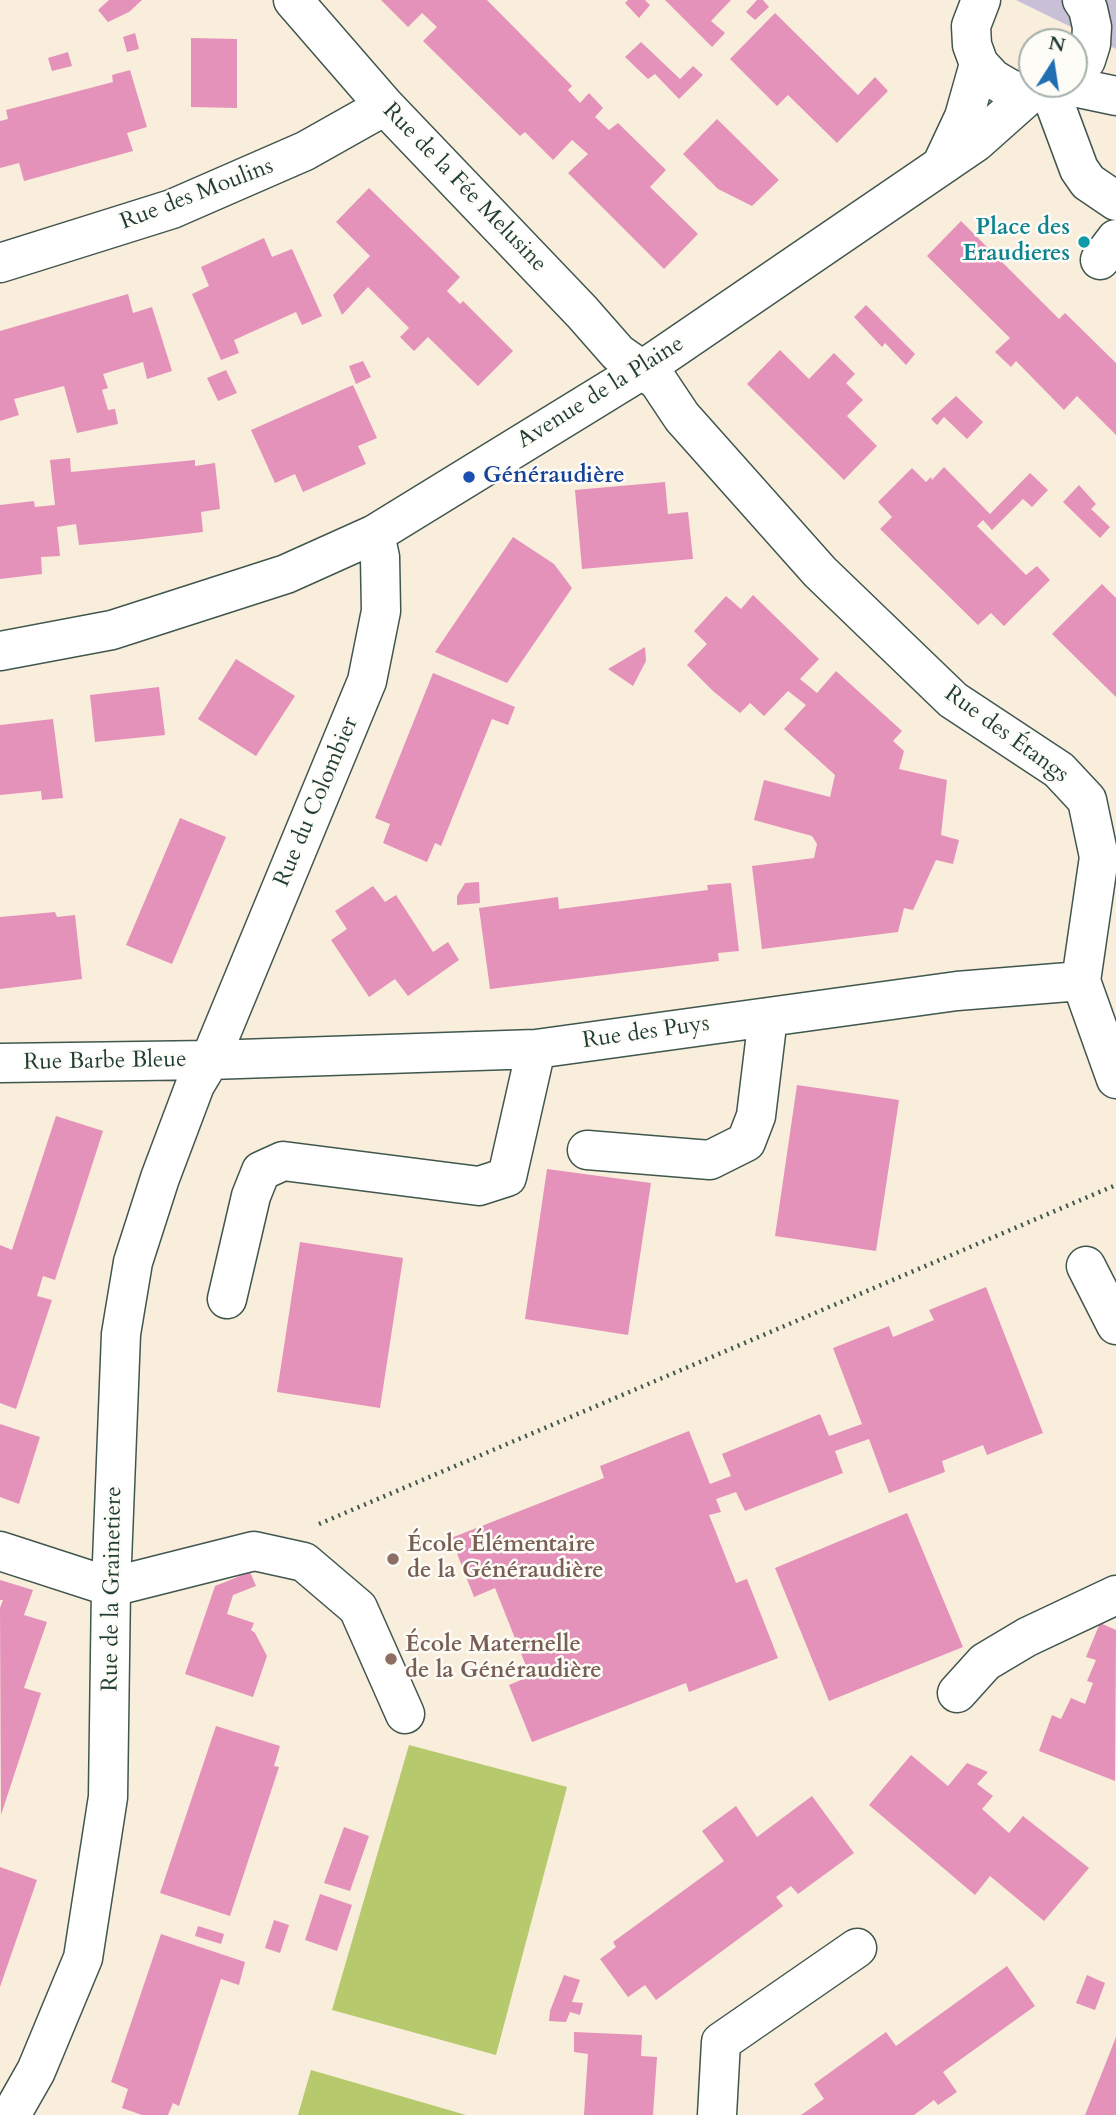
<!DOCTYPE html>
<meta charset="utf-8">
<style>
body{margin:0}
#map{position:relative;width:1116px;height:2115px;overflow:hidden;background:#f9eddc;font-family:Cardo,serif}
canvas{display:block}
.north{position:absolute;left:1018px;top:28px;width:70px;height:70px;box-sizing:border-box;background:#fdfcf7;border:2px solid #a4b0a9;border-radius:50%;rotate:12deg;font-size:19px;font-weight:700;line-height:28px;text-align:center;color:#1f3d34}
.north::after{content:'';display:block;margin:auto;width:24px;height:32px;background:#1f6fb2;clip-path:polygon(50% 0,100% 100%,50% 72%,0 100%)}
</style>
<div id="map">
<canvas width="1116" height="2115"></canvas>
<div class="north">N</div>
</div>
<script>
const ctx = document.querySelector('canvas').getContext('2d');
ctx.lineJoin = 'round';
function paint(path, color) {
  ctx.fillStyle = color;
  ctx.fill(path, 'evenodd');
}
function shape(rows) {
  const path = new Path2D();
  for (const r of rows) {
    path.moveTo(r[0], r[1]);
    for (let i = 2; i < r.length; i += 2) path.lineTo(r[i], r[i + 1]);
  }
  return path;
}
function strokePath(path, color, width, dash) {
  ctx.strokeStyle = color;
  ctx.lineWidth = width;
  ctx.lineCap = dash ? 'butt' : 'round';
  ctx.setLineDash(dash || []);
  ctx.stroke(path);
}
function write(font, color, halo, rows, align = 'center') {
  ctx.font = font + ' Cardo,serif';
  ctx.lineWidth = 5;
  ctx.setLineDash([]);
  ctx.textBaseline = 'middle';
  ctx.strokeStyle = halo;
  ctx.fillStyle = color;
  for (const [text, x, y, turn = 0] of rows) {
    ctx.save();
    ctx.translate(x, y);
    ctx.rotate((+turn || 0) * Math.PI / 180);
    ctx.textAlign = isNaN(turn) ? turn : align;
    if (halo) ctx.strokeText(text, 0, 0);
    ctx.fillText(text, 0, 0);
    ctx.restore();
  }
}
paint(shape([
 [1016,0,1116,0,1116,49]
]), '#c9bfd7');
paint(shape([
 [409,1745,567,1787,496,2055,332,2010],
 [311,2070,466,2115,298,2115]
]), '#b6c96d');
paint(shape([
 [109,0,142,0,129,12,108,22,98,10],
 [381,0,487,0,572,86,568,90,580,103,589,93,603,108,595,117,609,130,618,123,666,170,650,187,698,234,664,269,568,173,588,154,572,140,553,160,525,132,520,136,423,41,437,27,422,13,408,27],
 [628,0,645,0,650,5,639,18,625,3],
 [665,0,731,0,711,21,725,33,712,47],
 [757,0,763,0,769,7,755,20,746,12],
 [775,13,858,95,875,77,888,91,837,143,788,95,777,106,730,59],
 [135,33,139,49,127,52,123,37],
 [191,38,237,39,237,108,191,107],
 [641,42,680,79,693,66,703,75,679,99,655,74,648,79,625,57],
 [68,52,72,66,52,71,48,58],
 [130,70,147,127,127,133,133,151,24,181,19,163,0,168,0,121,8,119,6,110,113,82,112,75],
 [717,119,779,180,752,206,718,189,683,154],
 [369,188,460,277,447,291,460,304,463,301,513,351,478,386,428,337,414,351,400,337,409,328,368,287,342,315,333,295,370,256,336,222],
 [961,221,1059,319,1065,313,1116,363,1116,435,1077,396,1064,410,1016,361,1011,367,995,352,1010,338,927,256],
 [264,238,272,257,292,249,322,316,302,325,296,312,234,340,239,353,221,360,192,294,209,286,201,267],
 [128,294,133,313,152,307,172,371,147,379,143,362,103,374,108,388,102,390,108,410,115,409,118,424,77,433,64,386,14,399,19,415,0,421,0,331],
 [866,305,915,354,906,365,885,343,882,347,854,317],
 [780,350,809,379,834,353,855,374,846,383,863,400,847,416,877,446,844,480,747,384],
 [363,361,371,377,356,384,349,366],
 [226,370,237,393,218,401,207,378],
 [353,385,377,438,358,446,366,464,303,492,295,474,275,483,251,430],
 [956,396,983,422,967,439,944,417,937,425,931,419],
 [70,458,71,472,195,460,195,466,215,463,220,509,201,512,203,532,134,540,79,545,76,524,57,527,60,556,41,557,42,574,0,579,0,505,34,501,35,507,55,505,50,460],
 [944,467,990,514,1030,473,1048,490,1032,507,1023,499,992,530,983,520,977,526,1026,575,1037,566,1050,580,1004,626,991,613,978,625,880,529,892,517,878,502,912,468,926,482,931,477,932,480],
 [665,482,668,514,688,512,693,559,582,569,575,490],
 [1079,485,1096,504,1091,509,1110,527,1100,538,1063,502],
 [513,537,554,564,572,588,507,683,435,652],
 [1102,584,1116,598,1116,697,1052,634],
 [753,595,819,659,800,679,817,693,836,671,902,731,893,741,904,751,899,769,947,780,941,835,959,840,953,864,936,860,913,910,904,908,898,932,762,949,752,866,814,858,817,844,812,836,754,820,764,780,830,797,835,775,784,729,806,705,788,691,764,716,750,703,740,713,713,691,687,665,707,644,694,631,726,596,741,609],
 [645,647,646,661,633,686,608,669],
 [236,659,295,696,256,756,198,719],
 [433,673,515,707,508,725,492,719,441,846,435,843,427,862,383,843,390,824,375,818],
 [159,687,165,735,95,742,90,695],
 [53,719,63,798,42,800,41,791,0,795,0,725],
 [180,818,226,837,172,964,126,945],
 [479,882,480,903,457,905,457,896,465,883],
 [731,883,739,951,718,953,719,961,490,989,479,908,558,897,559,909,708,890,707,885],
 [373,886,385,902,396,895,433,952,448,942,459,960,408,996,395,979,369,997,331,940,347,929,335,911],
 [55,912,57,917,75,915,82,979,0,989,0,917],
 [797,1085,899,1100,876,1251,775,1236],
 [56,1116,103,1131,55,1280,43,1276,37,1296,52,1300,16,1409,0,1403,0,1245,12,1250],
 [547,1169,651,1183,628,1335,525,1319],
 [300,1242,403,1258,380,1408,277,1392],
 [986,1287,1043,1433,987,1455,983,1445,942,1461,945,1472,889,1493,869,1439,835,1451,843,1473,745,1511,736,1492,716,1499,721,1512,709,1515,736,1583,747,1579,778,1658,689,1692,686,1683,532,1742,509,1685,530,1676,495,1588,474,1597,451,1538,604,1478,600,1466,689,1431,710,1484,731,1476,722,1454,820,1414,829,1436,862,1424,833,1348,889,1326,893,1337,934,1320,929,1310],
 [0,1424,40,1437,19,1504,0,1497],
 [907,1513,963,1647,829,1701,775,1568],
 [250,1572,256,1586,233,1595,227,1614,254,1623,251,1630,255,1633,267,1656,253,1697,185,1674,215,1586],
 [0,1580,33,1590,24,1615,47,1622,24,1688,41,1693,1,1815,0,1608,3,1600,0,1600],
 [1100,1623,1116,1630,1115,1781,1039,1751,1052,1715,1061,1719,1071,1698,1085,1704,1093,1683,1087,1681,1096,1660,1086,1657],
 [216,1726,280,1746,274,1766,279,1767,230,1916,160,1893],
 [911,1755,948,1786,967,1763,988,1772,977,1784,993,1796,982,1809,1009,1833,1023,1816,1089,1868,1044,1921,990,1876,975,1895,869,1805],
 [812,1796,854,1853,798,1894,791,1886,776,1897,783,1906,656,2000,645,1985,628,1997,600,1959,616,1947,613,1942,724,1861,702,1831,736,1806,757,1837],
 [344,1827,369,1836,350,1891,324,1883],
 [0,1867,37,1880,0,1987],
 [320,1894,352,1905,337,1951,305,1940],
 [274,1920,289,1925,280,1953,265,1948],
 [198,1926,224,1934,221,1944,195,1936],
 [161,1934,245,1962,239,1985,221,1979,179,2106,173,2103,168,2115,142,2115,122,2108,128,2089,111,2082],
 [1007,1966,1035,2006,943,2072,957,2092,938,2105,934,2100,914,2115,801,2115,824,2099,814,2084,886,2032,896,2046],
 [564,1975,580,1980,572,2002,583,2003,580,2015,570,2012,566,2022,549,2021,550,2011],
 [1087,1975,1105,1983,1095,2010,1076,2003],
 [574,2032,642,2035,641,2056,657,2057,653,2115,584,2115,588,2054,574,2052],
 [1116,2037,1116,2115,1085,2115,1105,2065]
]), '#e492b9');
const minor = shape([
 [293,0,385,106,582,312,618,353,658,381,682,417,820,572,953,700,1059,770,1087,800,1099,857,1081,981,1116,1079],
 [981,0,971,26,972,45,979,64,993,79,1010,89,1030,94,1050,91,1065,84],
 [1074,76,1086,60,1091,44,1092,27,1088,9,1082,0],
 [1064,85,1116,96],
 [1050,91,1079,169,1088,182,1116,201],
 [942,164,964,117,979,64],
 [1100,260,1116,239],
 [0,263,172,209,305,151,385,106],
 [0,651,112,630,286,574,375,534,642,370,976,142,1030,94],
 [0,1063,210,1060,536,1049,957,991,1081,981],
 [587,1150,710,1160,746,1142,756,1116,768,1017],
 [1086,1266,1116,1325],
 [227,1299,251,1196,261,1171,283,1161,479,1186,507,1177,536,1049],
 [0,1551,111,1587,254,1551,304,1562,358,1608,405,1714],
 [957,1693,985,1662,1027,1637,1116,1595],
 [11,2115,36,2071,83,1958,108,1797,111,1587,121,1334,133,1262,160,1178,195,1085,210,1060,367,681,381,611,380,557,375,534],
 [717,2115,721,2042,857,1948]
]);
strokePath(minor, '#40574d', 41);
strokePath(shape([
 [319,1524,1116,1185]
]), '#40574d', 4.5, [2, 5]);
strokePath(minor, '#fff', 38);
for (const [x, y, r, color] of [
 [1084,242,7,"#0f9aa8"],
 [469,477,7,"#1a4fb4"],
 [393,1559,7,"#8d6e63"],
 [391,1659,7,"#8d6e63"]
]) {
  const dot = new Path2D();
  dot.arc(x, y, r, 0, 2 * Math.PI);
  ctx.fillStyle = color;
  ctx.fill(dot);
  strokePath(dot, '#fdfcf7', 2.5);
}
write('23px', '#1f3d34', '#fdfcf7', [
 ["Rue de la Fée Melusine",464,188,46],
 ["Rue des Moulins",197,195,-21],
 ["Avenue de la Plaine",601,393,-32],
 ["Rue des Étangs",1006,735,36],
 ["Rue du Colombier",317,802,-67],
 ["Rue des Puys",646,1033,-8],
 ["Rue Barbe Bleue",105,1062,-1],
 ["Rue de la Grainetiere",113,1589,-89]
]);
write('bold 23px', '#0d838f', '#fdfcf7', [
 ["Place des",1070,229],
 ["Eraudieres",1070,255]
], 'right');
write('bold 23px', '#164399', '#fdfcf7', [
 ["Généraudière",483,477]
], 'left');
write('bold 23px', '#785e54', '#fdfcf7', [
 ["École Élémentaire",407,1546],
 ["de la Généraudière",407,1572],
 ["École Maternelle",405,1646],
 ["de la Généraudière",405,1672]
], 'left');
</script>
